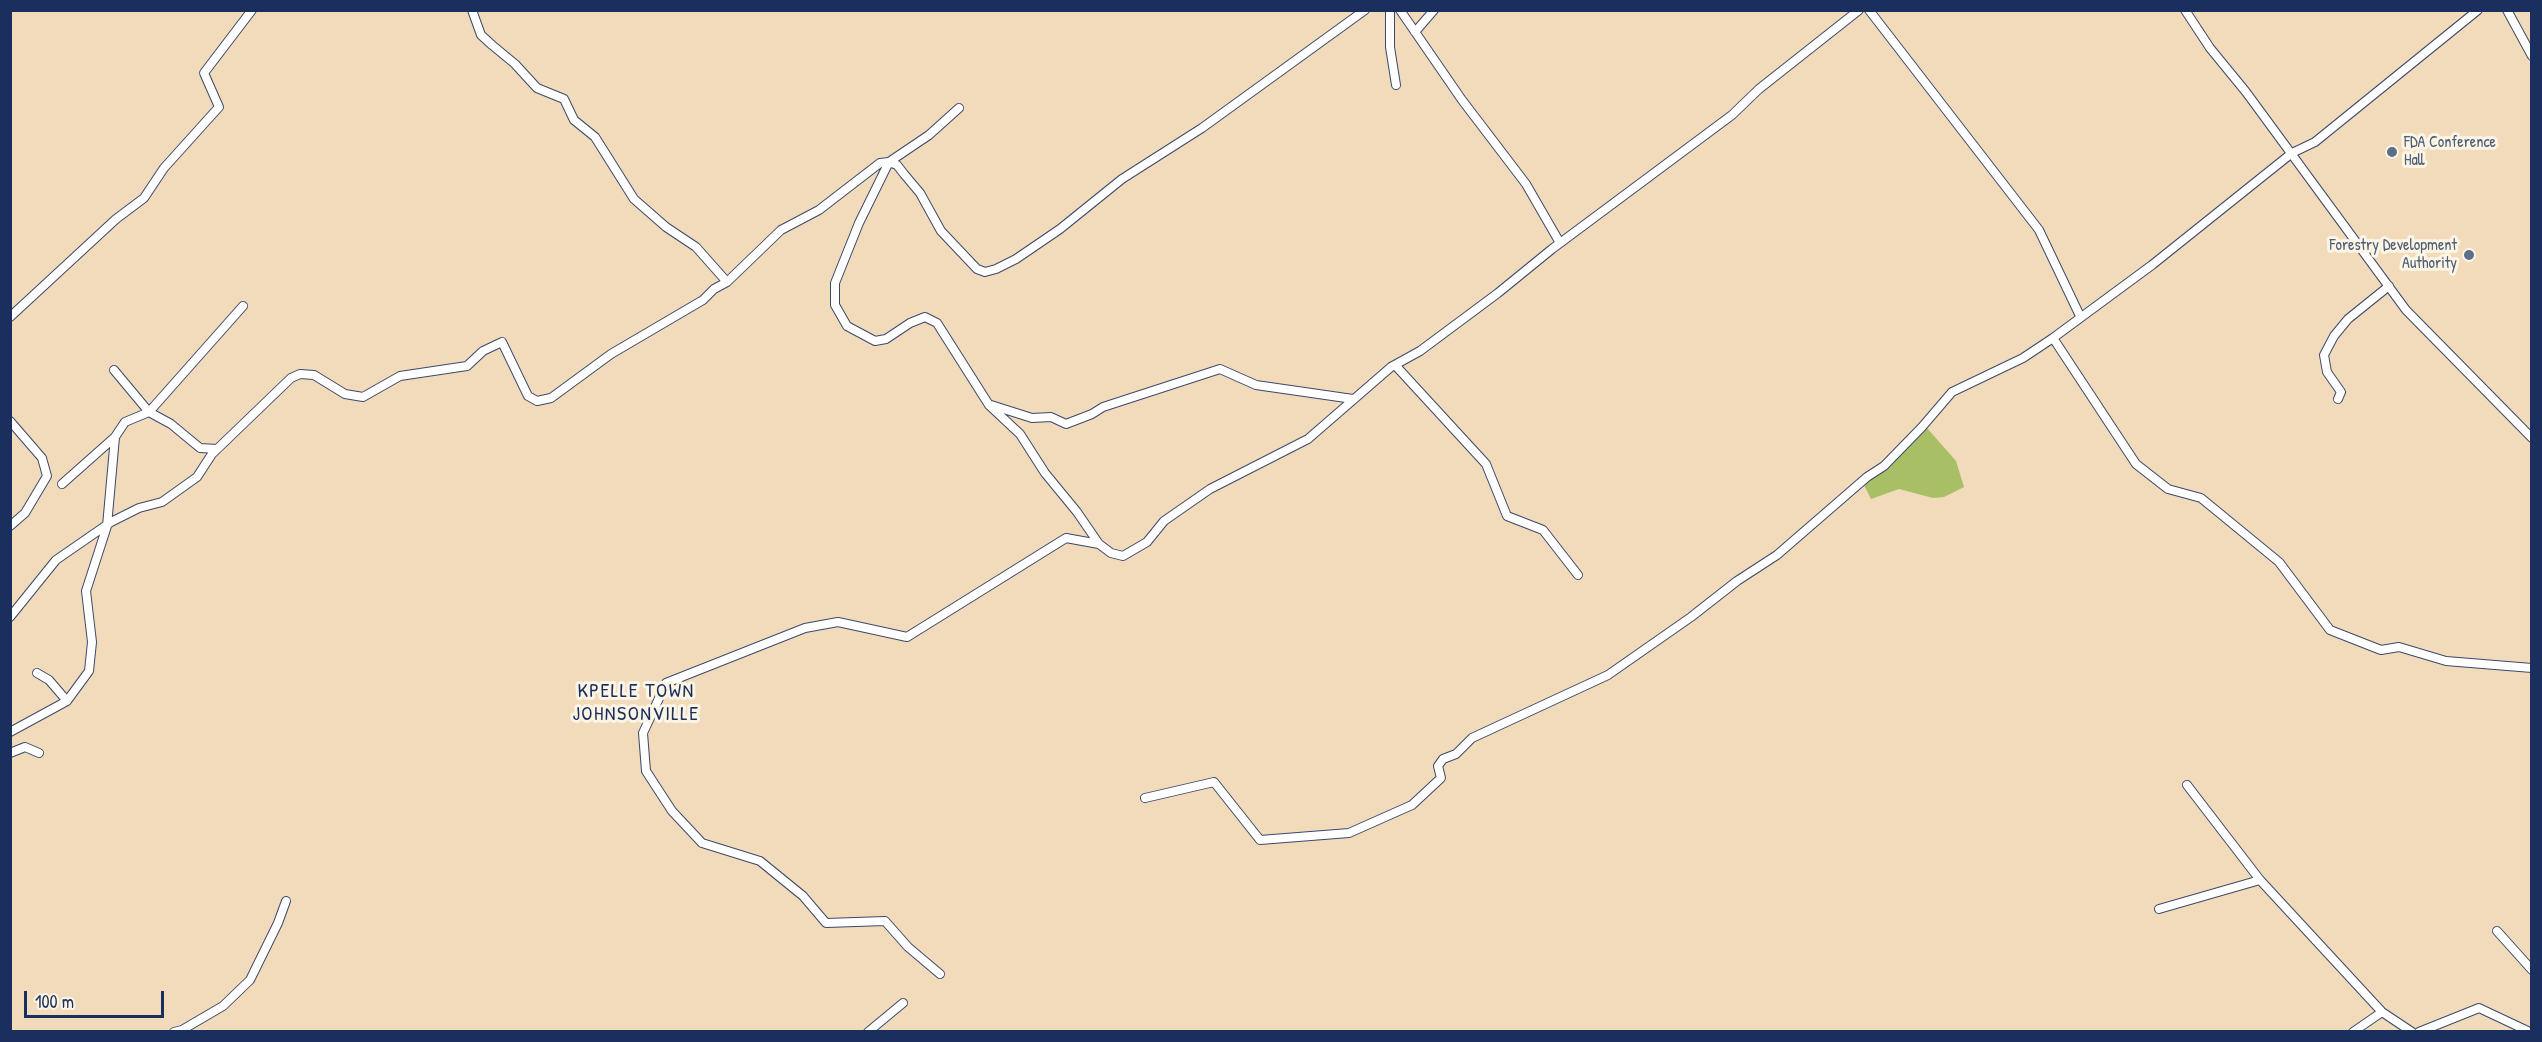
<!DOCTYPE html>
<style>
body{margin:0}
#map{position:relative;width:2542px;height:1042px;overflow:hidden;background:#f1dbba;font-family:"Patrick Hand",sans-serif}
canvas{display:block}
.frame{position:absolute;inset:0;border:12px solid #1b2f5e;pointer-events:none}
.scale{position:absolute;left:24px;top:991px;width:140px;height:27px;box-sizing:border-box;border:3px solid #1b2f5e;border-top:0;padding-left:8px;font-size:18px;line-height:21px;white-space:nowrap;color:#1b2f5e;-webkit-text-stroke:4px #fcf5e5;paint-order:stroke}
</style>
<div id="map">
<canvas width="2542" height="1042"></canvas>
<div class="frame"></div>
<div class="scale">100 m</div>
</div>
<script>
const ctx = document.querySelector('canvas').getContext('2d');
ctx.lineJoin = 'round';
function paint(path, color) {
  ctx.fillStyle = color;
  ctx.fill(path, 'evenodd');
}
function shape(rows) {
  const path = new Path2D();
  for (const r of rows) {
    path.moveTo(r[0], r[1]);
    for (let i = 2; i < r.length; i += 2) path.lineTo(r[i], r[i + 1]);
  }
  return path;
}
function strokePath(path, color, width, dash) {
  ctx.strokeStyle = color;
  ctx.lineWidth = width;
  ctx.lineCap = dash ? 'butt' : 'round';
  ctx.setLineDash(dash || []);
  ctx.stroke(path);
}
function write(font, color, halo, rows, align = 'center') {
  ctx.font = font + ' "Patrick Hand",sans-serif';
  ctx.lineWidth = 6;
  ctx.setLineDash([]);
  ctx.textBaseline = 'middle';
  ctx.strokeStyle = halo;
  ctx.fillStyle = color;
  for (const [text, x, y, turn = 0] of rows) {
    ctx.save();
    ctx.translate(x, y);
    ctx.rotate((+turn || 0) * Math.PI / 180);
    ctx.textAlign = isNaN(turn) ? turn : align;
    if (halo) ctx.strokeText(text, 0, 0);
    ctx.fillText(text, 0, 0);
    ctx.restore();
  }
}
paint(shape([
 [1927,428,1956,461,1964,487,1944,497,1933,498,1899,489,1871,499,1863,483,1885,468]
]), '#a8bf65');
const minor = shape([
 [472,10,481,35,492,45,515,64,537,88,564,99,574,120,595,137,634,199,666,227,696,247,727,282],
 [1390,10,1390,47,1396,85],
 [1400,10,1462,100,1526,184,1560,243],
 [1869,10,2039,230,2080,316],
 [2185,10,2210,48,2246,92,2406,310,2532,438],
 [2507,10,2532,56],
 [1415,32,1434,10],
 [889,162,859,223,835,283,835,305,847,326,875,341,886,339,910,323,925,317,937,323,989,405,1020,434,1045,473,1077,512,1099,544,1111,553,1123,556,1147,542,1164,521,1210,489,1308,439,1391,367,1420,351,1498,293,1552,249,1732,115,1759,89,1859,10],
 [889,162,897,165,904,174,920,193,941,231,977,269,985,272,996,269,1016,259,1060,229,1122,179,1202,128,1365,10],
 [10,317,116,219,144,198,164,168,219,107,204,73,252,10],
 [2053,338,2136,464,2168,489,2201,498,2279,562,2330,630,2381,650,2399,647,2446,661,2532,668],
 [1395,365,1486,464,1507,516,1543,530,1578,575],
 [114,370,149,412,243,306],
 [2338,399,2341,392,2327,372,2324,355,2334,336,2348,319,2389,286],
 [991,405,1032,418,1051,417,1066,424,1092,414,1103,407,1220,369,1256,385,1353,399],
 [10,421,42,458,47,476,25,513,10,526],
 [62,484,115,437],
 [10,617,56,560,111,522,139,508,162,502,197,477,212,454,291,378,300,374,314,375,345,394,363,397,400,376,467,366,483,351,502,342,528,396,537,401,551,398,611,354,703,300,714,289,727,282,781,230,819,210,880,163,889,162,929,135,959,108],
 [37,673,49,680,67,701],
 [10,732,67,701,89,671,92,642,86,591,107,526,115,437,125,422,149,412,171,424,200,448,217,449],
 [10,753,25,747,39,753],
 [2187,785,2260,880],
 [1145,798,1214,782,1260,840,1349,833,1412,805,1441,778,1438,766,1443,759,1456,754,1472,738,1608,675,1691,617,1737,581,1777,555,1867,477,1884,466,1922,427,1952,392,2023,358,2053,338,2152,265,2292,153,2315,142,2478,10],
 [2159,909,2260,880,2382,1012,2412,1032],
 [2497,931,2532,970],
 [940,974,908,947,885,921,826,923,803,896,760,861,702,843,672,811,646,771,643,733,666,683,805,628,838,622,907,637,1066,538,1099,544],
 [174,1032,182,1030,223,1006,250,980,278,923,286,901],
 [868,1032,903,1003],
 [2353,1032,2382,1012],
 [2419,1032,2479,1008,2530,1032]
]);
strokePath(minor, '#3b496c', 10);
strokePath(minor, '#fff', 8);
for (const [x, y, r, color] of [
 [2392,152,6,"#5c6f8a"],
 [2469,255,6,"#5c6f8a"]
]) {
  const dot = new Path2D();
  dot.arc(x, y, r, 0, 2 * Math.PI);
  ctx.fillStyle = color;
  ctx.fill(dot);
  strokePath(dot, '#fcf5e5', 2);
}
write('16px', '#4e5e75', '#fcf5e5', [
 ["FDA Conference",2404,143],
 ["Hall",2404,161],
 ["Forestry Development",2457,246,"right"],
 ["Authority",2457,264,"right"]
], 'left');
ctx.letterSpacing = '1.5px';
write('20px', '#1b2f5e', '#fcf5e5', [
 ["KPELLE TOWN",636,692],
 ["JOHNSONVILLE",636,715]
]);
ctx.letterSpacing = '0px';
</script>
